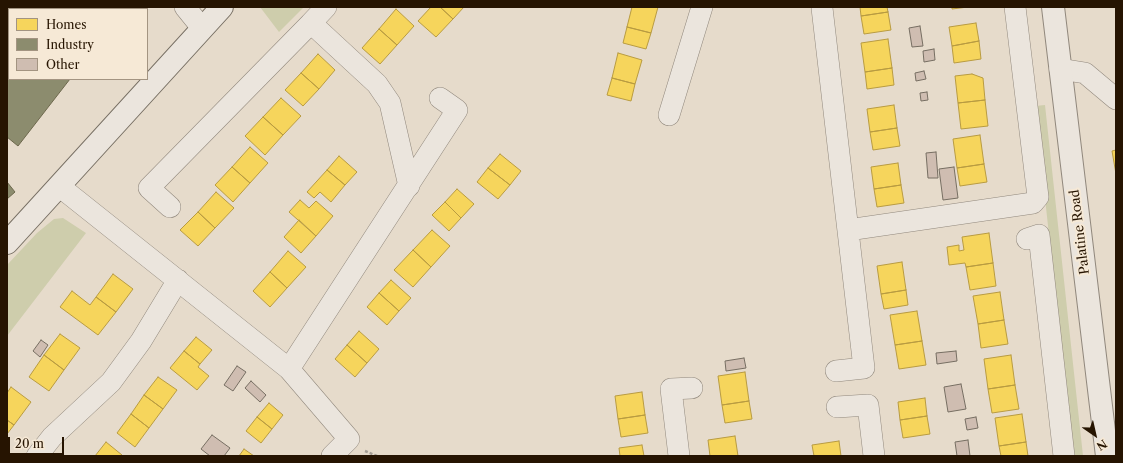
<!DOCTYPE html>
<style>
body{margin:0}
#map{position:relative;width:1123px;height:463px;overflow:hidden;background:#e6dbcb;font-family:"Libre Caslon Text",serif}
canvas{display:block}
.frame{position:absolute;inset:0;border:8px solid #261401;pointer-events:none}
.legend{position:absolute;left:8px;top:8px;width:140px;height:72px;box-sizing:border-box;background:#f6e9d6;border:1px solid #a39481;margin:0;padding:5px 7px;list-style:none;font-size:12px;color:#261401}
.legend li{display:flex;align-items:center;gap:8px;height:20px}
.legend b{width:20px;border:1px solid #a39481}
.north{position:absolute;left:1075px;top:415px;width:40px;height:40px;-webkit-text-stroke:3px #f6e9d6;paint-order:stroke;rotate:146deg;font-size:11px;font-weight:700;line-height:16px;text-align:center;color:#261401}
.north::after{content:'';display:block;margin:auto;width:14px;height:18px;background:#261401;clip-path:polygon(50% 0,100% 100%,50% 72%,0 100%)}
.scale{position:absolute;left:8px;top:437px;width:56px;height:18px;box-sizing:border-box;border:2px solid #261401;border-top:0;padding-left:5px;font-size:12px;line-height:14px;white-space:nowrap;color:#261401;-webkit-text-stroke:3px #f6e9d6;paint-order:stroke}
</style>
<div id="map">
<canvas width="1123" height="463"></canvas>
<div class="frame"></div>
<ul class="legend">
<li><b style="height:11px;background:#f6d55c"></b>Homes</li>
<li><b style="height:11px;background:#8c8c6e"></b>Industry</li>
<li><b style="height:11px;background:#cfbdb1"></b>Other</li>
</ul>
<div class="north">N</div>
<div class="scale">20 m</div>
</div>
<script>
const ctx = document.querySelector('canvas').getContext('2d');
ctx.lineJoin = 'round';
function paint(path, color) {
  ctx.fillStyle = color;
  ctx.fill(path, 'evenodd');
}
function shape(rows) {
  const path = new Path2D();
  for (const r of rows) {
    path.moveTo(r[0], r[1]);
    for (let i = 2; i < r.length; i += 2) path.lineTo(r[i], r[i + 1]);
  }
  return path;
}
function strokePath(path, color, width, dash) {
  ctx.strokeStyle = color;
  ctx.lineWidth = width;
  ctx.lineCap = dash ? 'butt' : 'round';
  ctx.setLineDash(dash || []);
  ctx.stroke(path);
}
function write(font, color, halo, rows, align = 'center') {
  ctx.font = font + ' "Libre Caslon Text",serif';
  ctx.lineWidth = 4;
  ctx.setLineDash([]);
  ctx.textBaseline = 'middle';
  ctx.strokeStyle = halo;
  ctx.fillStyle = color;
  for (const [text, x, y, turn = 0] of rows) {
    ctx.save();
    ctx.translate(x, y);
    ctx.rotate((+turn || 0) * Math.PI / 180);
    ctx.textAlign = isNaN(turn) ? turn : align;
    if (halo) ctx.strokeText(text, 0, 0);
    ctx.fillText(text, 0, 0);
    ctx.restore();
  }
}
paint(shape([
 [260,7,304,7,279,32],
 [1045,105,1083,456,1073,456,1035,106],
 [63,218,86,233,7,336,7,265,37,233,54,219]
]), '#cecdac');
const homes = shape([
 [431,7,440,7,453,19,436,37,418,21,431,7],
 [440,7,464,7,453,19,440,7],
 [632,7,658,7,651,33,627,27,632,7],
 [860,7,887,7,888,12,861,16,860,7],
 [952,7,968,7,952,9,952,7],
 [396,9,414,26,397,45,379,29,396,9],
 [888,12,891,30,864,34,861,16,888,12],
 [976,23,979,41,952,46,949,27,976,23],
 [627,27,651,33,646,49,623,43,627,27],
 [379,29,397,45,380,64,362,48,379,29],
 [888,39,892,68,865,72,861,43,888,39],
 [979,41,981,59,954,63,952,46,979,41],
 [618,53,642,60,635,84,612,78,618,53],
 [318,54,335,70,319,89,301,73,318,54],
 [892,68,894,85,867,89,865,72,892,68],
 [301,73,319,89,303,106,285,90,301,73],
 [972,74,983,78,985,100,958,103,955,76,972,74],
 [612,78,635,84,631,101,607,95,612,78],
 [281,98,301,116,283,135,263,117,281,98],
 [985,100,988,126,961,129,958,103,985,100],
 [894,105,897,128,870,132,867,109,894,105],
 [263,117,283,135,265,155,245,136,263,117],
 [897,128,900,146,873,150,870,132,897,128],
 [980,135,984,164,957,168,953,139,980,135],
 [250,147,268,163,250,183,232,167,250,147],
 [1116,150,1116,174,1112,151,1116,150],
 [500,154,521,171,510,185,488,168,500,154],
 [339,156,357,172,345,185,327,170,339,156],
 [898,163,901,185,874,189,871,167,898,163],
 [984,164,987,182,960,186,957,168,984,164],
 [232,167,250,183,233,202,215,185,232,167],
 [488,168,510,185,498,199,477,182,488,168],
 [327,170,345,185,331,202,320,192,314,198,307,192,327,170],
 [901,185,904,203,877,207,874,189,901,185],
 [457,189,474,204,461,218,445,202,457,189],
 [216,192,234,208,215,228,198,212,216,192],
 [300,200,309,208,316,201,333,216,316,236,289,212,300,200],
 [445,202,461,218,449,231,432,215,445,202],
 [198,212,215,228,198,246,180,230,198,212],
 [299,220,316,236,301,253,284,237,299,220],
 [432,230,450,246,431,267,413,250,432,230],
 [989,233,993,263,966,267,965,263,949,265,947,247,959,245,959,251,964,250,962,237,989,233],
 [413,250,431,267,413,287,394,270,413,250],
 [288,251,306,267,287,288,270,272,288,251],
 [902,262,906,290,881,294,877,266,902,262],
 [993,263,996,286,970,290,966,267,993,263],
 [270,272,287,288,270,307,253,291,270,272],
 [113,274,133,289,116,312,96,297,113,274],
 [391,280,411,298,399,311,379,293,391,280],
 [906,290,908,305,884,309,881,294,906,290],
 [72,291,90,305,96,297,116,312,98,335,60,307,72,291],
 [1000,292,1004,320,978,324,973,296,1000,292],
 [379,293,399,311,387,325,367,307,379,293],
 [917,311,922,341,895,345,890,315,917,311],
 [1004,320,1008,344,981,348,978,324,1004,320],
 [359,331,379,349,367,363,347,345,359,331],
 [60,334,80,348,64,370,44,355,60,334],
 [196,337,212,350,200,364,184,351,196,337],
 [922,341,926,365,899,369,895,345,922,341],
 [347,345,367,363,355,377,335,359,347,345],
 [184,351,200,364,198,367,209,376,197,390,170,368,184,351],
 [44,355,64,370,49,391,29,377,44,355],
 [1011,355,1015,385,988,389,984,359,1011,355],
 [745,372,749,401,722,405,718,376,745,372],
 [158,377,177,390,163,409,144,395,158,377],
 [1015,385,1019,409,992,413,988,389,1015,385],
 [11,387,31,402,14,425,7,420,7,393,11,387],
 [642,392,645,415,618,419,615,396,642,392],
 [144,395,163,409,149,428,131,414,144,395],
 [925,398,927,416,900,420,898,402,925,398],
 [749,401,752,419,725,423,722,405,749,401],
 [269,403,283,415,272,429,257,417,269,403],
 [131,414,149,428,135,447,117,433,131,414],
 [1022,414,1026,442,999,446,995,418,1022,414],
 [645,415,648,433,621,437,618,419,645,415],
 [927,416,930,434,903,438,900,420,927,416],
 [257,417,272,429,261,443,246,431,257,417],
 [7,420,14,425,7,434,7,420],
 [735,436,738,456,710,456,708,440,735,436],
 [839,441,841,456,814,456,812,445,839,441],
 [106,442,122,455,122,456,95,456,106,442],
 [1026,442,1028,456,1001,456,999,446,1026,442],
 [642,445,644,456,620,456,619,448,642,445],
 [244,449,254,456,239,456,244,449]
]);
paint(homes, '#f6d55c');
strokePath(homes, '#b89b41', 1);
const industry = shape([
 [19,7,117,7,119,9,17,9,19,7],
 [9,20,9,79,70,79,18,146,7,137,7,22,9,20],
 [7,182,15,192,7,199,7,182]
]);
paint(industry, '#8c8c6e');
strokePath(industry, '#6d684d', 1);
const building = shape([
 [920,26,923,46,912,47,909,28,920,26],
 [934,49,935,60,924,62,923,51,934,49],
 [924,71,926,79,916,81,915,73,924,71],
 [927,92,928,100,921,101,920,93,927,92],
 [936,152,938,178,928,178,926,153,936,152],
 [954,167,958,198,943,200,939,169,954,167],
 [41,340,48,345,40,357,33,351,41,340],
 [956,351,957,361,937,364,936,353,956,351],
 [744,358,746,368,726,371,725,361,744,358],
 [237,366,246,372,233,391,224,385,237,366],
 [251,381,266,395,260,402,245,388,251,381],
 [961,384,966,409,948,412,944,387,961,384],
 [976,417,978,428,967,430,965,419,976,417],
 [212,435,230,448,224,456,210,456,201,449,212,435],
 [968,440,970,456,957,456,955,442,968,440]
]);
paint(building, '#cfbdb1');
strokePath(building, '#766e62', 1);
const minor = shape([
 [185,7,202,28],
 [822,8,864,368,836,371],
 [311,23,326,7],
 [1060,69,1085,73,1116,99],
 [669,115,702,7],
 [59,186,289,369,349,439,332,456],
 [170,207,149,188,311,23,377,84,390,103,409,186],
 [848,230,1033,203,1038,197,1015,7],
 [1027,239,1039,235,1064,456],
 [289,369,457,110,440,98],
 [837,407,868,405,874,456],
 [37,456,52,437,111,382,141,341,178,280],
 [679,456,671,389,692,388]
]);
const tertiary = shape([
 [1053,7,1107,456]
]);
const secondary = shape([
 [7,243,222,7]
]);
strokePath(minor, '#91887d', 22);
strokePath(tertiary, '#91887d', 24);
strokePath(secondary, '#766e62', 24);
strokePath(shape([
 [365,451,377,456]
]), '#a49e95', 2.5, [3, 2]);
strokePath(minor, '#ebe5dd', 21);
strokePath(tertiary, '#ebe5dd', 22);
strokePath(secondary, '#ebe5dd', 22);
write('13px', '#261401', '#f6e9d6', [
 ["Palatine Road",1080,232,-97]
]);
</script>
